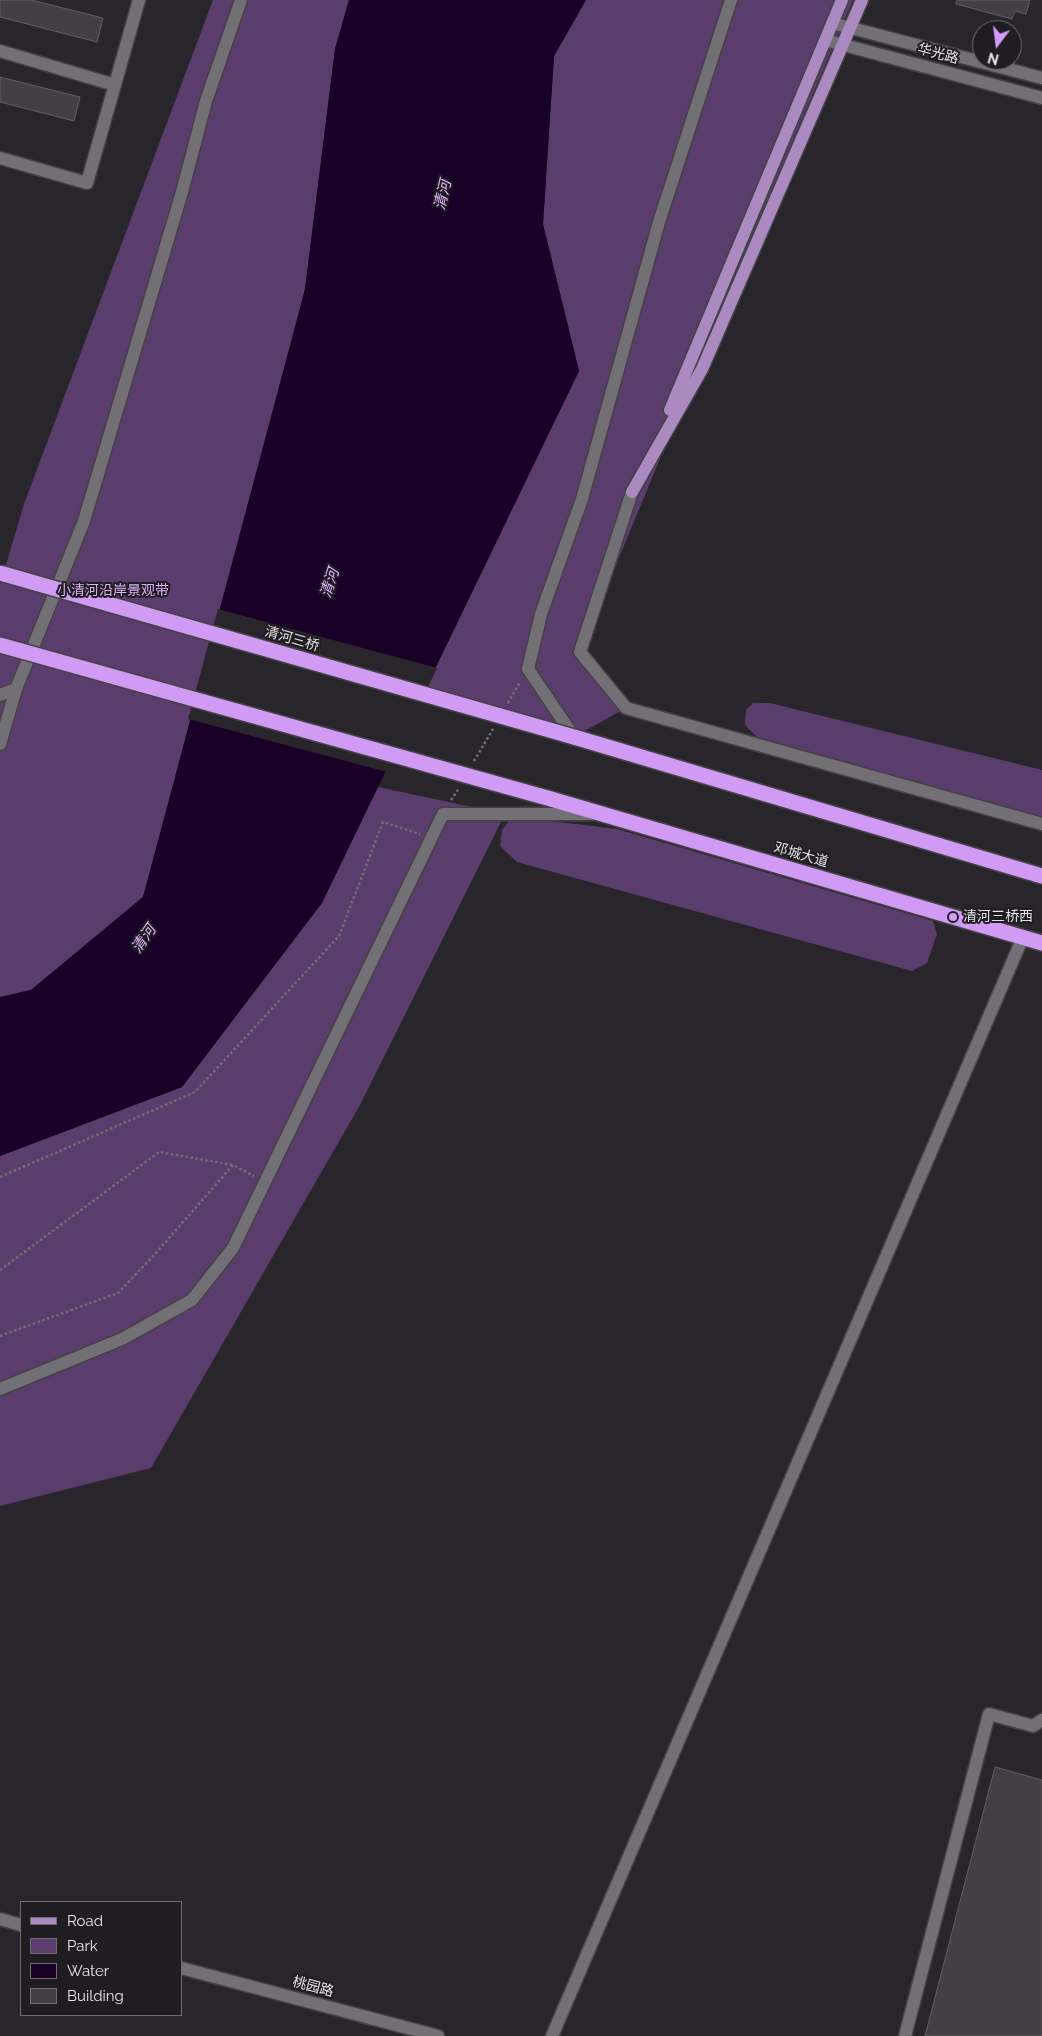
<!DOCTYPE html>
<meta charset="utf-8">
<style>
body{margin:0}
#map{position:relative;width:1042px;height:2036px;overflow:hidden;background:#29262b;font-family:Raleway,sans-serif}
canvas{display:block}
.legend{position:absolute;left:20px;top:1901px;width:162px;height:115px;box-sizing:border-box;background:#1f1d21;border:1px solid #6f6d70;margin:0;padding:6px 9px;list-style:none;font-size:15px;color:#e6e4e7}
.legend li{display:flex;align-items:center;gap:10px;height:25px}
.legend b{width:25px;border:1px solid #6f6d70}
.north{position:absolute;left:972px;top:20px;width:50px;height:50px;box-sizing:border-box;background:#1f1d21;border:1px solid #6f6d70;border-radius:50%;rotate:195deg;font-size:14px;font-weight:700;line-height:20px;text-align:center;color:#e6e4e7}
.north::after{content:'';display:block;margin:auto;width:18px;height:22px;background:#d59bfa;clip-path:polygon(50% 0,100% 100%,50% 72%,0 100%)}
</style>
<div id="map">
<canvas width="1042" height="2036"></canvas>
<ul class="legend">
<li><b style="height:6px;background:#ab89c1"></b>Road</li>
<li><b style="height:14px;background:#5a3c6d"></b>Park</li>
<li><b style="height:14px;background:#180027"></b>Water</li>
<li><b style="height:14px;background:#434045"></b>Building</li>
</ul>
<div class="north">N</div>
</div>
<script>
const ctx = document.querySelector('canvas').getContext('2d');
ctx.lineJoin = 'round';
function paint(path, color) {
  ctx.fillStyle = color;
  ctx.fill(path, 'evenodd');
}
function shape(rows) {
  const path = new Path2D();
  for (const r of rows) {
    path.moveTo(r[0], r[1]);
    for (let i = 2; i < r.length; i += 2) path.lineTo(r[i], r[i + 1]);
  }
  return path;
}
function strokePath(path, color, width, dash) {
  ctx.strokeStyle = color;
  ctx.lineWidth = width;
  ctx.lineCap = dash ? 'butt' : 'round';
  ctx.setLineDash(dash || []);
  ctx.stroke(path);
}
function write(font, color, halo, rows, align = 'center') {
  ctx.font = font + ' Raleway,"Noto Sans SC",sans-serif';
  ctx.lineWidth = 4;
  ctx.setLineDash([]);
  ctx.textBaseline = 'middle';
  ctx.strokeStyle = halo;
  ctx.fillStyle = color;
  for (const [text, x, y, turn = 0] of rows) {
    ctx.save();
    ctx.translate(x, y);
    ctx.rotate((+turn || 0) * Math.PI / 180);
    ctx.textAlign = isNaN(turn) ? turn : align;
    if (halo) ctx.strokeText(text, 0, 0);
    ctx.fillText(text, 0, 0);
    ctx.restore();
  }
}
paint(shape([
 [213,0,349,0,335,49,305,289,238,556,143,897,31,990,0,997,0,585,24,504],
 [586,0,853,0,753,234,580,652,626,708,574,737,422,693,579,371,543,224,554,56],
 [753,703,770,703,1042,770,1042,817,757,737,745,725,746,710],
 [378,787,505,814,360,1105,151,1468,0,1506,0,1156,182,1087,321,903],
 [542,820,617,829,933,921,937,934,927,963,912,971,517,862,500,846,502,830,509,821]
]), '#5a3c6d');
paint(shape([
 [349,0,586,0,554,56,543,224,579,371,322,903,182,1087,0,1156,0,997,31,990,143,897,305,289,335,49]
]), '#180027');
paint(shape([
 [218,609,437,668,387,772,188,719]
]), '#29262b');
const building = shape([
 [0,0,31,0,103,18,97,42,0,17,0,0],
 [957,0,1030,0,1026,14,1015,11,1012,19,956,4,957,0],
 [0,77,80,97,74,121,0,102,0,77],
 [995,1767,1042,1780,1042,2036,925,2036,995,1767]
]);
paint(building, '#434045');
strokePath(building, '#615e63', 1);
const minor = shape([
 [832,23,1042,78],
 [825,40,1042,98],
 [0,51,115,85],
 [0,158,87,183,139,0],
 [632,492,580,652,626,708,1042,824],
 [0,695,16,689],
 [574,737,528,669,541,614,582,499,659,222,731,0],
 [0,744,16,689,84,521,182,192,206,101,241,0],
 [0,1389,122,1339,192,1300,233,1248,443,814,591,814],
 [0,1919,21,1925],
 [181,1968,438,2036],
 [552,2036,1023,937],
 [905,2036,989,1714,1033,1726,1042,1720]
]);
const major = shape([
 [670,410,842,0],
 [632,492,702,369,862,0]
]);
const highway = shape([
 [574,737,1042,876],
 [551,799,1042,943]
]);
strokePath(minor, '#454246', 15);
strokePath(major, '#454246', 15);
strokePath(highway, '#454246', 18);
strokePath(shape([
 [508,703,520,682],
 [474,761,493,729],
 [451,800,459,788],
 [0,1177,195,1092,339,936,383,822,420,834],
 [0,1270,159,1152,233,1165],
 [0,1336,118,1293,155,1254,233,1165,254,1176]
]), '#716f73', 2.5, [2.5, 2.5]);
strokePath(minor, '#737075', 12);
strokePath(major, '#ab89c1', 12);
strokePath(highway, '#d19af4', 15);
const highwayBridge = shape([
 [0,573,574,737],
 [0,645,551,799]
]);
strokePath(highwayBridge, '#454246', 18, []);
strokePath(highwayBridge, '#d19af4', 15);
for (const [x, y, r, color] of [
 [953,917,5,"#d59bfa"]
]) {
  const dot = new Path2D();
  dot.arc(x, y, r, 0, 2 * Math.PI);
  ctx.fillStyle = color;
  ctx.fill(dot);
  strokePath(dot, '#1f1d21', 2);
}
write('14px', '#e6e4e7', '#1f1d21', [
 ["华光路",938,54,15],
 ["清河三桥",292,639,16],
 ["邓城大道",801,855,16],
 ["桃园路",313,1987,15]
]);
write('14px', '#ddb1fb', '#1f1d21', [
 ["小清河沿岸景观带",113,591]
]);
write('14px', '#e6e4e7', '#1f1d21', [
 ["清河三桥西",963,917]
], 'left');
write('italic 15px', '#dfb3fd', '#1f1d21', [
 ["清河",443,195,-77],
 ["清河",330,583,-72],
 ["清河",144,939,-55]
]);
</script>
